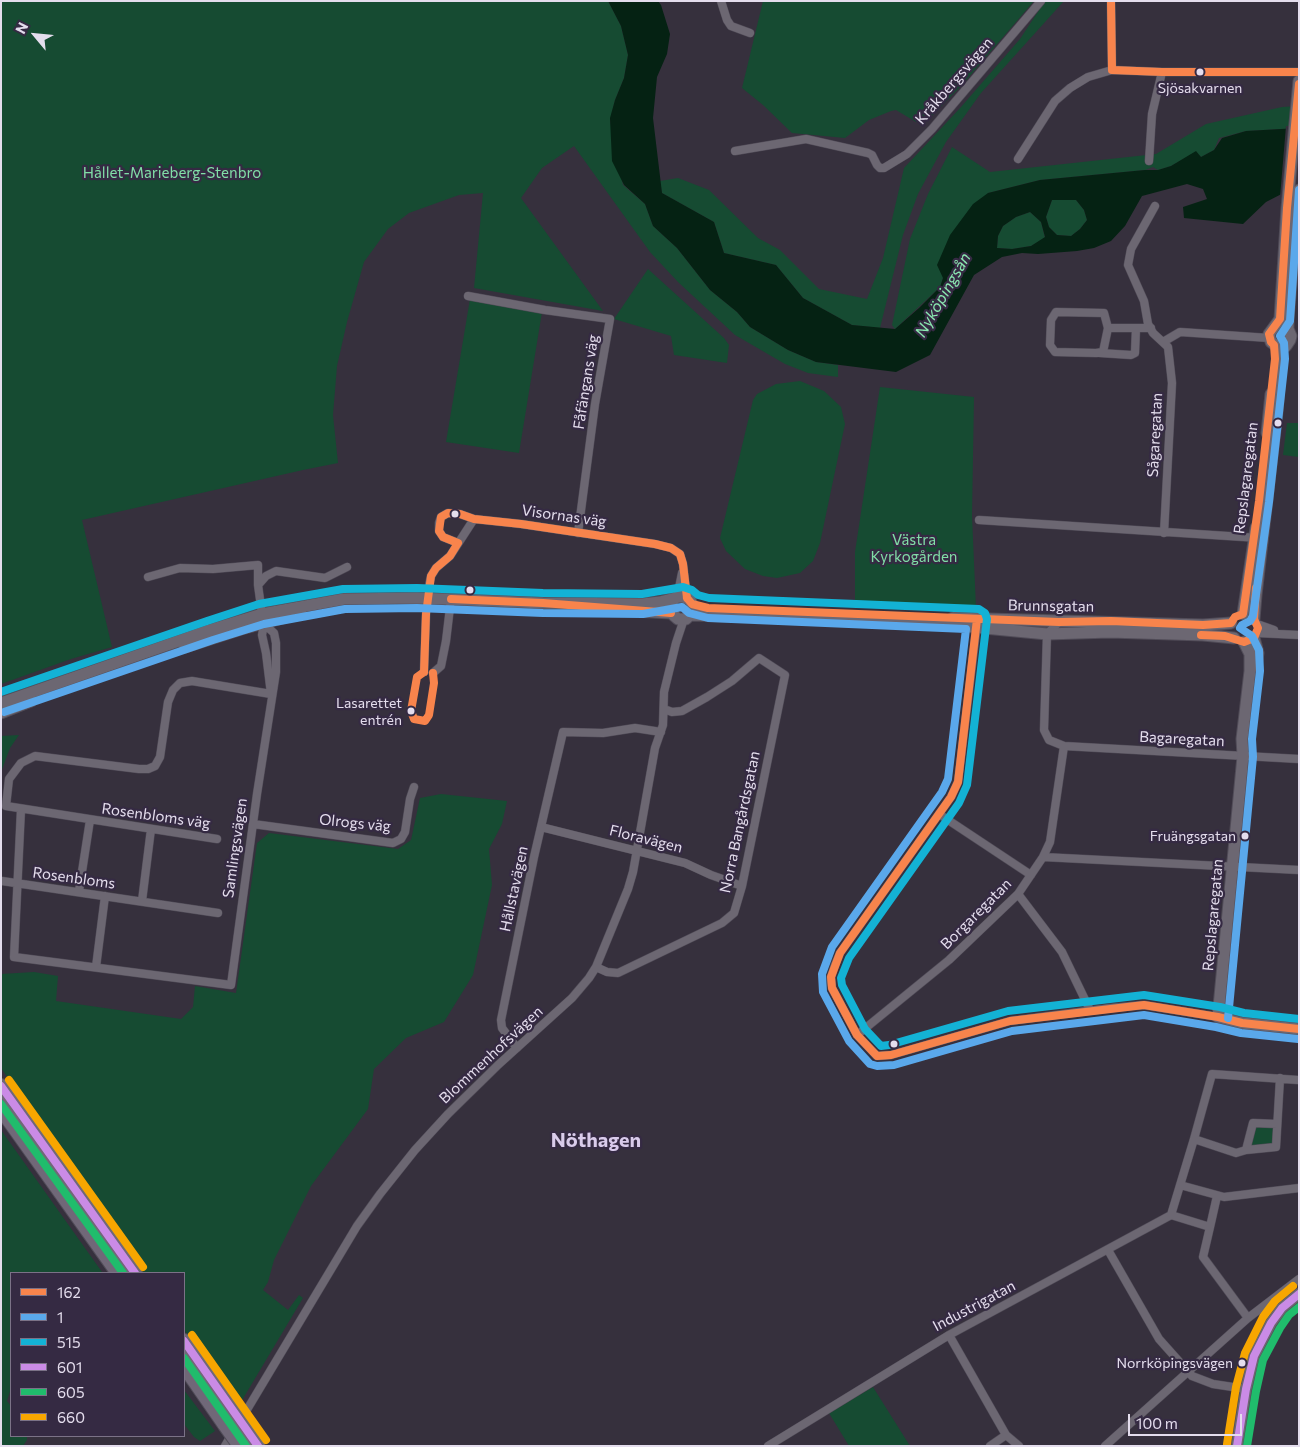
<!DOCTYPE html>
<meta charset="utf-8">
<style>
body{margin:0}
#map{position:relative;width:1300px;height:1447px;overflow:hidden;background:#36303d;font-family:Commissioner,sans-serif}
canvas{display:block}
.frame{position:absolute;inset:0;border:2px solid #e4dded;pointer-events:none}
.legend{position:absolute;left:10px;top:1272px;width:175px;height:165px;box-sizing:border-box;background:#352a43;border:1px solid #7b7287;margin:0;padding:6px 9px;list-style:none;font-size:15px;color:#e4dded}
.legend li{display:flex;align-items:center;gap:10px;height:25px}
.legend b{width:25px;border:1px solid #7b7287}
.north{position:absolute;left:10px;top:10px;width:50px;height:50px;-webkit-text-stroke:4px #352a43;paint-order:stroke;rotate:298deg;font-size:14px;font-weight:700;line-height:20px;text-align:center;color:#e4dded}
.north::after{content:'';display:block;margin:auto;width:18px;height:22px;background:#e4dded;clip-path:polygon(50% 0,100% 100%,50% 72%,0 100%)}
.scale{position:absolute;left:1128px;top:1414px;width:114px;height:22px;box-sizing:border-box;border:2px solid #e4dded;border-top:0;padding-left:6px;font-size:15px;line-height:18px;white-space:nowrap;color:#e4dded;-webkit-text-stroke:4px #352a43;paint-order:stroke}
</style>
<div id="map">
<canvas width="1300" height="1447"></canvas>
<div class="frame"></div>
<ul class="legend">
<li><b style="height:6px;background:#f8844c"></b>162</li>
<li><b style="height:6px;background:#5aa8eb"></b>1</li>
<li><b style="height:6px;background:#13b2d5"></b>515</li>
<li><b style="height:6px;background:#ca8be6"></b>601</li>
<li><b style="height:6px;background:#20bc6c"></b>605</li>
<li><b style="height:6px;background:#f7a600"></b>660</li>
</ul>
<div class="north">N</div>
<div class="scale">100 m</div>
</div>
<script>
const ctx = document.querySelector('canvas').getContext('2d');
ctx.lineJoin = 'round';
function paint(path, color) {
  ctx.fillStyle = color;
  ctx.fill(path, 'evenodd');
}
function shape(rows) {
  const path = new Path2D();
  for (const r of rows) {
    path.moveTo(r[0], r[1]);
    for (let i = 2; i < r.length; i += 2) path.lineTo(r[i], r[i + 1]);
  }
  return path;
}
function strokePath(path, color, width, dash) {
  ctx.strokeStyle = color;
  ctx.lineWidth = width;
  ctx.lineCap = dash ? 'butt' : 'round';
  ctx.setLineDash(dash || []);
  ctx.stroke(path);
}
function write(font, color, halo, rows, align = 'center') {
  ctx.font = font + ' Commissioner,sans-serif';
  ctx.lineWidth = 4.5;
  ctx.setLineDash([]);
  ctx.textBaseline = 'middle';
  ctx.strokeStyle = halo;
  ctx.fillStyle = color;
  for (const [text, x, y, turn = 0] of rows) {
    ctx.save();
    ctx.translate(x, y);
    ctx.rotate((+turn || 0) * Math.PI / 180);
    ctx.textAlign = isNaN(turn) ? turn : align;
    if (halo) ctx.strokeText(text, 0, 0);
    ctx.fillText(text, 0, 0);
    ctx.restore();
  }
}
paint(shape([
 [1,1,608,1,621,26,628,55,624,78,615,100,610,121,623,185,645,204,653,226,677,248,710,290,737,312,750,327,788,350,816,362,838,365,838,377,808,373,785,364,735,335,678,282,650,252,574,146,542,168,521,198,603,311,474,288,483,193,459,195,409,213,388,229,364,262,347,322,337,366,333,415,338,463,303,470,82,520,112,647,71,659,1,684],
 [763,1,1034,1,962,85,928,120,916,122,896,110,891,111,869,120,845,138,792,133,763,105,742,88],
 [1045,1,1064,1,981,93,946,142,918,194,903,235,880,328,852,325,803,298,776,265,724,253,714,222,662,193,660,181,678,178,709,190,758,238,780,250,819,289,867,299,883,258,904,168,961,107,1020,39],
 [1299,106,1299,128,1246,131,1219,138,1214,150,1201,157,1196,152,1171,166,1158,170,1153,167,1145,170,1040,180,988,193,943,278,940,287,895,329,892,325,910,239,928,194,952,147,990,172,1156,154,1206,124,1282,107],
 [1052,200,1076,200,1084,210,1087,220,1080,229,1071,236,1057,235,1049,227,1046,217],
 [1030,212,1041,222,1045,238,1031,246,1012,249,997,248,998,236,1003,226,1016,217],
 [648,269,724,338,729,345,727,363,674,355,671,336,614,319],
 [470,299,542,312,519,453,446,442],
 [800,381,824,391,841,407,845,424,820,543,813,561,800,573,777,578,763,576,745,569,726,551,720,538,753,400,757,394,776,384],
 [880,387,974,397,972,516,976,608,855,607,855,552],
 [1287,423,1299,423,1299,457,1283,455],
 [19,735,10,748,1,772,1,736],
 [441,794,507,801,502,824,489,849,492,885,473,975,444,1022,406,1038,374,1069,368,1109,311,1186,274,1260,268,1282,263,1290,288,1310,299,1295,303,1298,238,1407,184,1330,184,1273,144,1273,1,1068,1,974,34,972,58,976,56,1001,181,1019,193,1007,195,986,236,993,257,843,269,833,398,849,411,840,420,798],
 [1255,1126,1273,1126,1273,1143,1251,1147,1249,1145],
 [1,1130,102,1272,101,1273,11,1273,11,1388,7,1401,11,1406,11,1436,27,1436,27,1440,23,1446,1,1446],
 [873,1387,910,1446,849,1446,829,1413],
 [184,1390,215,1431,200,1441,194,1437,184,1424]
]), '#164b32');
paint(shape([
 [608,1,658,1,661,5,670,34,667,54,657,77,653,118,662,193,714,222,724,253,776,265,803,298,852,325,895,329,919,308,940,287,943,278,937,265,950,235,973,204,988,193,1040,180,1145,170,1158,170,1171,166,1196,151,1201,157,1214,150,1222,138,1246,131,1299,128,1299,185,1266,202,1243,224,1184,218,1183,207,1207,199,1203,189,1187,184,1142,196,1125,226,1111,241,1094,248,1077,251,1038,254,1022,253,1002,257,974,275,930,355,896,372,816,362,788,350,750,327,737,312,710,290,677,248,653,226,645,204,624,185,612,161,610,118,615,100,624,78,628,55,621,26],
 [1052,200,1076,200,1084,210,1087,220,1080,229,1071,236,1057,235,1049,227,1046,217],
 [1030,212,1041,222,1045,237,1031,246,1012,249,997,248,998,236,1003,226,1016,217]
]), '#052213');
paint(shape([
 [1286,126,1299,126,1299,188,1280,197]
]), '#36303d');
strokePath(shape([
 [426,614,429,586]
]), '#504a57', 8, [8, 4]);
const street = shape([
 [721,1,727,20,731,26,750,33],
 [1111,1,1112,70],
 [735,151,806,139,868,153,872,155,877,165,880,168,884,168,907,154,932,129,1041,1],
 [1018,159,1055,101,1070,88,1088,77,1112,70,1162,72,1299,72],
 [1149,161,1152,114,1162,72],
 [1155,206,1131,249,1128,265,1144,301,1148,324,1153,333,1168,347,1172,383,1164,533],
 [468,296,545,310,610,319,595,404,578,533],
 [1108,328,1104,313,1056,312,1051,320,1050,345,1055,352,1096,353,1103,352,1108,328,1151,328],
 [1163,342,1180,332,1269,338],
 [1100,353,1131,355,1135,353,1136,328],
 [979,520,1259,538],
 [458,543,443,537,439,531,439,523,441,517,448,513,460,514,474,519,521,524,655,544,671,548,680,554,683,564,687,598],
 [148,577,180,568,213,569,258,565,258,585],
 [429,586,431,576,436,568,450,556,474,519],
 [677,598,682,573],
 [262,614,258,585,266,576,276,571,325,578,347,567],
 [1059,622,1047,634,1044,730,1049,740,1064,746,1299,759],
 [977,623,958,782,951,797,840,953,835,965,831,977,832,988,857,1035,877,1056,891,1055,1010,1021,1111,1008,1144,1005,1218,1017],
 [1257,624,1274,630],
 [1257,633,1299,635],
 [424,672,426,614],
 [433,673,441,666,446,641,451,599],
 [21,809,14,957,231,985,257,794,276,672,276,643,274,633,264,624,262,635,266,653,271,694],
 [939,814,1031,875],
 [253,824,393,843,401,839,405,832,410,799,414,787],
 [541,827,685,863,711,875,742,886],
 [217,839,6,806,9,779,21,763,35,756,139,769,148,769,155,766,160,757,168,702,173,690,180,683,192,681,271,694],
 [1043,857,1299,870],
 [2,881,218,913],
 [79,891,90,820],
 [1018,894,1062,952,1090,1010],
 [142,901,151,829],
 [96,967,105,896],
 [596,967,607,972,618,973,722,923,734,913,742,886,785,675,759,658,732,681,707,697,682,711,672,712,664,709],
 [857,1035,949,960,1018,894,1043,857,1050,842,1064,746],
 [517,1048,502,1028,501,1020,534,857,563,732,603,733,635,728,661,732],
 [1194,1139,1212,1074,1298,1080],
 [1246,1150,1253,1123,1277,1124],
 [1180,1185,1224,1197,1299,1188],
 [1171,1215,1210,1227,1203,1257,1248,1318],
 [1210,1227,1217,1196],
 [1108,1250,1159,1339,1192,1376,1213,1384,1246,1389],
 [949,1335,1006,1435,1019,1446],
 [239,1423,357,1226,380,1194,415,1150,448,1114,498,1065,572,998,589,978,596,967,628,889,633,872,655,748,663,725,664,692,676,643,684,619],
 [225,1446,233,1432],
 [768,1446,949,1335,1171,1215,1194,1139,1236,1153,1246,1150,1276,1147,1280,1078],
 [990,1446,1006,1435],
 [1105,1446,1248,1318,1299,1279]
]);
const secondary = shape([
 [1299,81,1287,208,1280,319,1269,334,1271,342,1278,347,1286,346,1290,340,1291,336,1288,329,1288,319,1299,190],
 [1267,433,1271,394],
 [634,611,671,613],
 [1243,614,1256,528],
 [690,615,901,620,1047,634,1110,632,1203,635,1234,638],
 [953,618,1203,625,1231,623],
 [1254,619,1256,595,1277,412,1282,347],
 [1254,638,1258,653,1256,666],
 [1244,642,1250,654,1250,671,1242,739,1243,756,1218,1017,1242,1023,1299,1029],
 [185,647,241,629,301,613],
 [1,703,210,630,262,614,344,599,417,598,543,603,643,604,660,602,679,597,683,597,690,600,693,607,692,613,686,619,678,619,671,613,670,604,675,598],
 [1,713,31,701],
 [1237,1446,1246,1389,1254,1356,1271,1323,1282,1308,1299,1294]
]);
const highway = shape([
 [1,1086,135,1273],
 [1,1109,118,1273],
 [184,1341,234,1412],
 [184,1366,225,1425]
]);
strokePath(street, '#514c58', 9);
strokePath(secondary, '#514c58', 13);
strokePath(highway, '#514c58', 16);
strokePath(street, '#6c6772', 8);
strokePath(secondary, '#6c6772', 11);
strokePath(highway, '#706878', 14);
const highwayBridge = shape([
 [234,1412,258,1446],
 [225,1425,240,1446]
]);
strokePath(highwayBridge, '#514c58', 16, []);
strokePath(highwayBridge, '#706878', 14);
strokePath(shape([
 [1111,1,1112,70],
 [1112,70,1162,72,1299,72],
 [458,543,443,537,439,531,441,517,448,513,460,514,474,519,521,524,655,544,671,548,680,554,683,564,687,598],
 [687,598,692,604,708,608,1059,622,1111,621,1203,625,1231,623,1235,617,1243,614,1259,501,1275,359,1274,345,1271,342,1269,334,1280,319,1287,208,1299,84],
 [451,599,543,603,671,613],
 [977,619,958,782,951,797,840,953,831,977,832,988,857,1035,877,1056,891,1055,1010,1021,1144,1005,1218,1017,1242,1023,1299,1029],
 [1201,635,1225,636,1244,642,1254,638,1258,628,1254,619,1256,588],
 [424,672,426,614,431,576,436,568,450,556,458,543],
 [424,672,417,677,411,711,414,719,425,721,429,715,434,683,433,673]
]), '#f8844c', 8);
strokePath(shape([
 [4,712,213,640,264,624,345,609,417,608,543,613,643,614,682,607,689,613,708,618,966,629,948,779,942,792,832,947,822,974,823,992,849,1041,870,1064,877,1066,894,1065,1012,1031,1144,1015,1216,1027,1241,1033,1298,1039],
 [1228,1018,1253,757,1252,739,1260,671,1259,650,1252,636,1240,628,1242,625,1250,621,1253,616,1269,502,1285,359,1284,343,1280,336,1290,321,1299,190]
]), '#5aa8eb', 8);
strokePath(shape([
 [1,692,207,621,259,604,343,589,417,588,543,593,642,594,683,587,692,590,698,595,709,598,979,609,985,613,987,619,967,785,959,803,849,958,841,978,842,985,865,1029,881,1046,889,1045,1008,1011,1144,995,1220,1007,1244,1013,1299,1019]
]), '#13b2d5', 8);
strokePath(shape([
 [1,1086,135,1273],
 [184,1341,258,1446],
 [1237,1446,1246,1389,1254,1356,1271,1323,1282,1308,1299,1294]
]), '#ca8be6', 8);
strokePath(shape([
 [1,1104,123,1273],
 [184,1358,246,1446],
 [1247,1446,1256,1391,1263,1360,1280,1328,1289,1315,1299,1307]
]), '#20bc6c', 8);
strokePath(shape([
 [9,1080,143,1267],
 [192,1335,266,1440],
 [1227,1444,1236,1387,1245,1353,1263,1317,1275,1301,1293,1286]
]), '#f7a600', 8);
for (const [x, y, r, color] of [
 [1200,72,4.5,"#e4dded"],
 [1278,423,4.5,"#e4dded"],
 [455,514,4.5,"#e4dded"],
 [470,590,4.5,"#e4dded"],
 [411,711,4.5,"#e4dded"],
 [1245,836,4.5,"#e4dded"],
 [894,1044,4.5,"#e4dded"],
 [1242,1363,4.5,"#e4dded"]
]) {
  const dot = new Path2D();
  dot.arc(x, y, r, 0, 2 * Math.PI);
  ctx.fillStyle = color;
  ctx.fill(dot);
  strokePath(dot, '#352a43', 2);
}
write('14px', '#e4dded', '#352a43', [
 ["Sjösakvarnen",1200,88,"center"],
 ["Lasarettet",402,703],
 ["entrén",402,720],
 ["Fruängsgatan",1236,836],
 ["Norrköpingsvägen",1233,1363]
], 'right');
write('15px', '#e4dded', '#352a43', [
 ["Kråkbergsvägen",954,81,-49],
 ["Fåfängans väg",586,382,-81],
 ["Sågaregatan",1155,435,-87],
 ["Repslagaregatan",1246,478,-83],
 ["Visornas väg",564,516,8],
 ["Brunnsgatan",1051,606,1],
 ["Bagaregatan",1182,739,3],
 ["Rosenbloms väg",156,816,8],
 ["Norra Bangårdsgatan",740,822,-78],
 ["Olrogs väg",355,823,6],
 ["Floravägen",646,839,14],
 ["Samlingsvägen",235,848,-82],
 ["Rosenbloms",74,878,8],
 ["Hållstavägen",514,889,-78],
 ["Borgaregatan",976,914,-45],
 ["Repslagaregatan",1213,915,-85],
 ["Blommenhofsvägen",491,1055,-43],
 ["Industrigatan",974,1306,-28]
]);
write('15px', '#81dea7', '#352a43', [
 ["Hållet-Marieberg-Stenbro",172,173],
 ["Västra",914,540],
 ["Kyrkogården",914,557]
]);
write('italic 16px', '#8be9b1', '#352a43', [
 ["Nyköpingsån",943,295,-60]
]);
write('bold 20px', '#d9cbeb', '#352a43', [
 ["Nöthagen",596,1140]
]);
</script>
